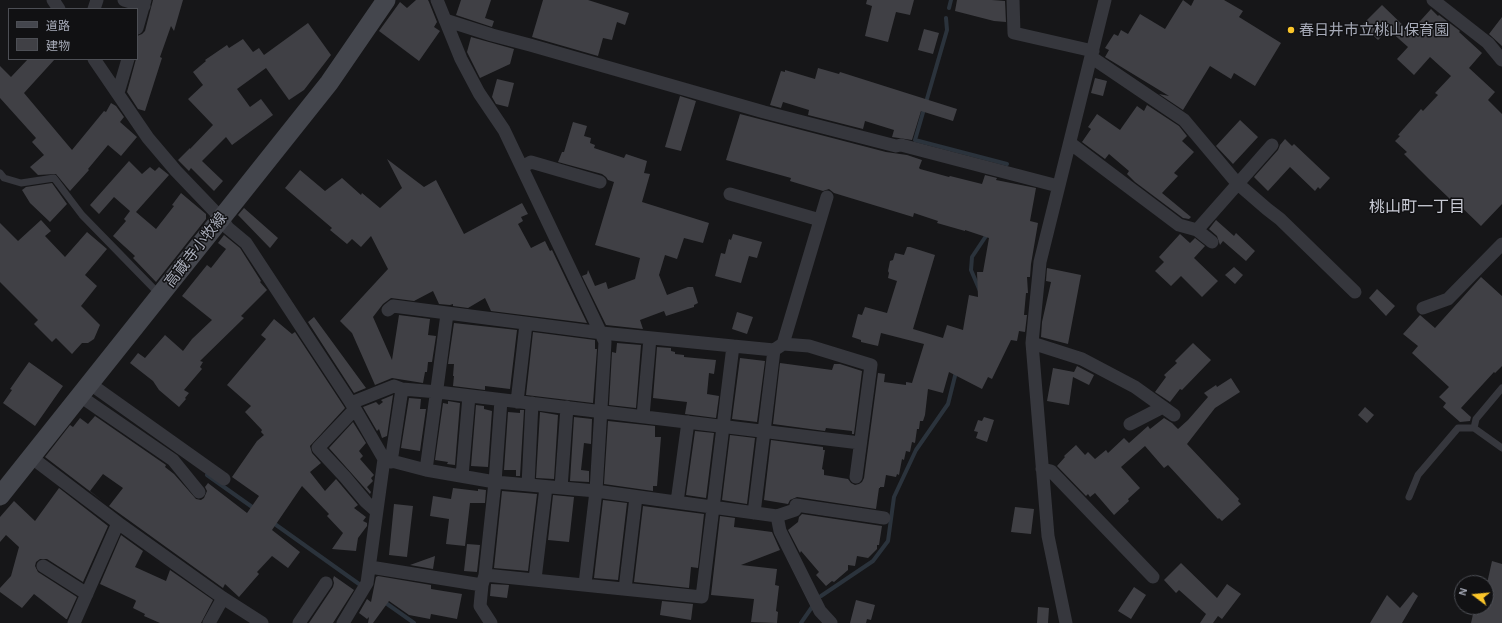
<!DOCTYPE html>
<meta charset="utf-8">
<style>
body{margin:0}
#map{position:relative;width:1502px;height:623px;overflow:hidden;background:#161618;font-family:"Alegreya Sans","Noto Sans JP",sans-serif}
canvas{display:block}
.legend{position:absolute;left:8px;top:8px;width:130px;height:52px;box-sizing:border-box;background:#111113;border:1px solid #4d4f55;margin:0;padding:5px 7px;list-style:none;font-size:12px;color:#a7abb8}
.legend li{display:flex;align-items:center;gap:8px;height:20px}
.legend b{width:20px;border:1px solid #4d4f55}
.north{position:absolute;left:1454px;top:575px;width:40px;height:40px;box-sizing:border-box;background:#111113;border:1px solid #4d4f55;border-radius:50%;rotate:286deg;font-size:11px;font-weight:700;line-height:16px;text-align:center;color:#a7abb8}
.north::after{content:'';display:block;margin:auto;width:14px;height:18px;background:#fbc62a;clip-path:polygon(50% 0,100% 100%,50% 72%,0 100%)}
</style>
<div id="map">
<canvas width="1502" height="623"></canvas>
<ul class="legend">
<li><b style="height:5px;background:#44464d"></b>道路</li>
<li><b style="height:11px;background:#404045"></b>建物</li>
</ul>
<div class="north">N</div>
</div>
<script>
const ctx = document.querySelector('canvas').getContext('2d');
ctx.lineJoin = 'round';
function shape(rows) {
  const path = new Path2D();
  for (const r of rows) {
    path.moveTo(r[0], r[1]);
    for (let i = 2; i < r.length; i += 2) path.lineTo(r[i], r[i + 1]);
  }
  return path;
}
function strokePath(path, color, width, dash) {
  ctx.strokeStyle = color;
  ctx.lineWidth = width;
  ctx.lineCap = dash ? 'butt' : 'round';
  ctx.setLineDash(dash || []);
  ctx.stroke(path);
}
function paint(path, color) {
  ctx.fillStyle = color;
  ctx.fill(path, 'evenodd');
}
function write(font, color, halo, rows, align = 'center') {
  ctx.font = font + ' "Alegreya Sans","Noto Sans JP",sans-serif';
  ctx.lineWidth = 3;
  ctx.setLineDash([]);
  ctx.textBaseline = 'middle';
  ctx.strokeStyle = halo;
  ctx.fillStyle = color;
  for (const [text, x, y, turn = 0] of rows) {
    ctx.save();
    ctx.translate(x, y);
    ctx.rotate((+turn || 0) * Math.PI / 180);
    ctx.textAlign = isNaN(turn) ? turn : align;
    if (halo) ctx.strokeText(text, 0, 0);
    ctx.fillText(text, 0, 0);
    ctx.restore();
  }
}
strokePath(shape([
 [949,8,951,0],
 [946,18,947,30,915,140,1007,164],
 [980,291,971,270,972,257,988,233],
 [207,475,255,509],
 [272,522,359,584],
 [821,596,873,561,888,541,894,497,916,450,948,404,956,372],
 [383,601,414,623],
 [801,623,812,607]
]), '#2b333c', 4);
paint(shape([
 [153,0,183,0,174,31,171,26,160,57,162,58,145,111,138,109,127,92,136,59,137,59,137,36,142,34,145,31],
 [416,0,428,0,429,2,437,22,434,27,440,31,419,61,379,31,400,2,407,8],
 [461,0,491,0,485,18,494,21,492,27,456,15],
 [543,0,588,0,629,13,625,25,617,22,612,40,603,38,598,56,532,37],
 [867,0,914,0,910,15,896,12,888,42,865,36,872,6,866,4],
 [957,0,992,0,1005,1,1006,22,994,21,955,11],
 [1183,0,1191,6,1194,0,1224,0,1243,11,1239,17,1281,43,1255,86,1234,73,1231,79,1210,66,1183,110,1159,94,1169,96,1105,57,1109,50,1105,48,1114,34,1118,36,1121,30,1128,34,1140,14,1165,29],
 [1382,5,1408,30,1410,28,1412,30,1431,9,1438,16,1439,15,1460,31,1459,32,1482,53,1469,68,1495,92,1488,100,1502,114,1502,204,1481,226,1451,197,1450,199,1429,179,1404,154,1407,152,1395,141,1400,136,1398,135,1421,109,1423,111,1438,95,1435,93,1451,76,1430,57,1414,75,1397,59,1408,47,1390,31,1385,37,1383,35,1378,40,1362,25],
 [1502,17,1502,46,1489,34],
 [308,23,331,55,304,90,289,100,266,68,237,89,250,107,261,99,273,115,232,145,226,137,202,161,223,181,214,191,191,168,189,171,178,160,190,148,190,149,213,125,188,99,203,85,193,72,206,61,205,60,227,45,229,48,243,39,253,52,259,48,264,55],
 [924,29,939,33,933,54,918,50],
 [471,37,514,49,510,64,480,78,467,52],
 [28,59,55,59,24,93,72,150,104,111,106,112,111,103,116,106,124,117,120,122,137,137,121,156,108,145,88,169,89,170,70,191,56,174,38,175,30,167,44,155,32,142,36,138,0,98,0,66,11,77],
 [818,68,839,74,840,72,957,109,953,121,921,111,912,140,892,137,894,130,865,121,863,129,808,115,809,110,783,102,781,108,770,105,781,71,785,72,785,70,815,79],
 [1095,78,1107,81,1103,96,1091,93],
 [497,79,514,83,508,107,496,104,492,97],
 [680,96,696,101,681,151,665,147],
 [1147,105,1179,126,1187,136,1182,141,1194,152,1174,173,1178,176,1162,193,1191,217,1189,219,1183,218,1135,182,1127,174,1129,171,1109,154,1105,159,1082,142,1091,129,1088,127,1097,114,1120,130,1137,106,1144,111],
 [740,114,886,152,907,155,922,160,919,168,920,169,949,177,950,176,982,184,985,175,997,178,996,180,1036,188,1030,221,1038,223,1031,264,1030,277,1027,277,1028,293,1026,293,1024,315,1027,315,1025,332,1019,331,1017,341,1011,340,992,379,988,377,982,389,949,372,943,393,928,389,925,415,923,421,920,421,919,429,917,429,915,443,912,442,910,452,906,451,904,460,902,459,899,475,897,474,896,477,886,475,884,487,880,487,880,488,879,488,876,509,797,497,790,500,788,504,764,500,771,440,823,447,823,450,825,450,822,469,824,470,824,475,848,479,851,483,855,485,859,484,862,482,864,478,878,373,885,374,884,382,906,385,906,382,912,383,924,344,881,333,878,346,861,342,861,340,852,337,858,314,862,315,865,307,887,313,897,281,888,278,889,273,888,271,890,261,893,260,895,253,904,255,907,247,910,247,935,255,913,329,943,338,947,325,963,330,969,295,978,297,977,272,983,272,989,238,965,230,965,231,937,223,938,221,914,213,913,217,834,193,829,189,823,191,790,181,791,178,726,160],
 [1240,120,1258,137,1233,164,1216,146],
 [573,122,587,126,584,136,591,138,590,143,595,145,594,148,624,158,626,154,647,161,644,173,650,174,642,202,709,223,703,243,684,238,677,259,665,255,659,275,667,295,688,287,693,287,698,303,694,305,694,307,666,316,664,311,640,320,643,329,606,325,582,276,587,274,588,270,595,286,606,282,608,289,635,279,640,258,595,245,614,182,608,180,606,177,602,174,558,162,562,152,564,152],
 [1285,139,1292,146,1294,144,1330,178,1320,189,1318,187,1315,191,1290,167,1268,191,1254,177,1278,150,1280,145],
 [387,159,424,187,436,180,464,234,522,203,528,214,521,217,523,221,518,224,531,248,545,241,550,251,552,250,587,323,491,311,485,298,468,308,453,306,453,304,450,305,439,304,433,291,414,301,391,298,383,304,373,317,392,360,399,315,430,319,428,335,436,336,432,362,428,362,427,372,425,372,423,383,392,378,375,385,352,333,340,321,388,269,371,236,361,247,352,239,347,244,330,230,332,228,285,188,300,170,325,191,342,178,361,195,362,193,380,208,402,188],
 [129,161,142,174,150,167,155,171,159,167,169,175,136,212,156,229,174,206,172,205,181,193,206,214,206,219,156,282,133,258,135,256,113,236,126,221,124,219,130,211,114,197,99,214,90,205],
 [52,183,67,204,50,222,30,203,22,190,26,187],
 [244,208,278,238,270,248,238,215],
 [41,220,51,231,45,236,65,257,87,232,107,249,85,275,97,286,81,306,100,325,94,339,88,343,82,343,72,354,56,338,52,342,34,324,38,320,0,282,0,223,18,241],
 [1216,220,1234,236,1236,233,1255,251,1246,261,1223,241,1220,245,1217,236,1209,229],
 [733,234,762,242,757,258,749,256,741,283,715,276,721,253,725,254,729,239,731,240],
 [1180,234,1190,243,1195,238,1205,246,1194,258,1218,281,1202,297,1181,276,1171,286,1155,271,1164,262,1159,257],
 [224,235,240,248,261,281,260,282,267,290,241,316,244,318,200,361,203,362,200,367,202,369,184,390,189,393,185,398,186,399,179,407,159,390,153,381,130,363,138,353,145,358,165,335,183,351,192,339,212,320,182,296,207,265,211,268,226,249,218,243],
 [1234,267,1243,275,1235,284,1225,275],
 [1047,268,1081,275,1068,344,1041,337,1042,322,1051,282,1046,281],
 [1481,277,1502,296,1502,366,1495,373,1494,372,1461,408,1471,417,1470,421,1460,422,1443,407,1446,403,1439,397,1449,387,1412,353,1418,346,1403,334,1420,315,1435,328],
 [1377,289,1395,306,1386,316,1369,298],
 [737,312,753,317,747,334,732,329],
 [314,317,366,388,354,393,308,322],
 [274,319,292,334,295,332,345,408,310,446,312,453,321,463,310,472,325,491,336,479,358,505,354,508,366,517,363,521,367,523,367,526,358,538,356,551,332,549,343,533,327,516,329,514,302,486,272,530,300,552,288,568,272,556,257,572,259,574,239,597,225,584,223,588,109,506,123,488,103,474,90,491,104,502,45,457,70,425,73,427,80,418,88,424,95,416,166,465,165,467,174,474,196,499,201,500,204,498,207,491,205,487,208,483,247,513,259,496,232,477,257,441,264,435,261,432,262,430,245,412,251,406,227,385,266,339,261,335],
 [454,323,517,330,510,389,485,386,485,390,453,386,454,376,453,376,454,364,448,364],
 [533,332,595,340,595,349,597,349,593,403,526,395],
 [617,343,641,345,636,408,609,405,612,352,616,353],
 [1193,343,1211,360,1182,390,1180,389,1170,402,1155,392,1166,377,1164,375,1177,363,1175,361],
 [657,347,671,348,671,351,675,352,675,354,684,355,684,357,716,360,714,374,709,373,707,394,719,396,716,418,685,414,687,402,653,398],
 [740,358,765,361,757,422,732,419],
 [29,362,63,386,35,426,3,403,12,390,10,389],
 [780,363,832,370,834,364,840,364,862,371,854,434,852,434,852,431,826,428,825,431,773,424],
 [1077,366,1094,375,1089,385,1073,377,1069,405,1047,401,1053,368,1074,372],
 [1231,378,1240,392,1215,408,1187,444,1239,499,1238,501,1241,504,1222,521,1219,518,1218,519,1168,465,1164,468,1145,446,1121,467,1140,488,1128,499,1129,501,1114,515,1095,493,1090,497,1088,494,1086,496,1057,466,1065,457,1064,456,1076,445,1085,455,1088,452,1095,459,1106,450,1108,453,1124,438,1129,443,1148,426,1150,429,1164,418,1172,423,1178,429,1188,420,1208,397,1204,393,1216,385,1217,387],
 [393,395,387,436,382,438,379,429,377,431,363,407,376,402,379,405,383,402,381,400],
 [409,398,421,399,420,409,426,409,420,451,401,448],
 [448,401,460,403,455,465,447,464,448,462,435,460,443,403,448,404],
 [476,405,484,406,484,409,492,411,488,467,471,466],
 [1365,407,1374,415,1367,423,1358,415],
 [520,410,524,410,520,476,516,476,516,470,504,470,508,412,520,413],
 [540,412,558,415,554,479,536,478],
 [574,417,592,419,591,444,584,443,581,470,589,471,589,482,570,481],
 [984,417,994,420,987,442,976,438,978,432,974,431,978,420,982,421],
 [608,421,655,426,655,437,661,437,657,486,653,486,653,491,604,484],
 [353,422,366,443,359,451,363,456,360,459,374,475,371,478,373,481,367,487,371,492,370,494,329,448],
 [695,431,714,433,706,498,686,495],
 [730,435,755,438,747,504,722,500],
 [59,488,108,526,83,582,47,559,40,559,36,562,35,566,38,572,77,597,67,619,66,619,34,594,22,608,0,592,0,588,11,576,19,547,6,535,0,542,0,517,14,501,35,521],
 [453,488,478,491,478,489,486,490,485,503,470,503,465,546,446,544,449,519,430,516,433,496,451,499],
 [502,491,537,494,528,571,494,568],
 [553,495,574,497,569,542,548,540],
 [603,500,627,503,618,580,594,578],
 [394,504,413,506,407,557,389,555],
 [643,506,704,514,698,568,691,567,689,588,634,582],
 [1015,507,1034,509,1031,534,1011,532],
 [802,514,882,526,879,545,877,545,877,549,868,558,857,556,855,566,848,565,848,570,834,582,832,581,826,586,816,575,819,572,801,551,800,553,788,530,798,522,799,517],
 [720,516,735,518,734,527,772,532,780,550,741,565,777,569,775,585,779,586,776,611,778,612,777,623,751,622,754,599,711,595],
 [121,535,143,551,135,567,166,581,170,570,213,600,201,623,160,623,144,616,145,614,133,608,136,601,135,600,100,584],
 [467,544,480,545,477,572,464,571],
 [435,556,433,569,410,565],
 [1492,561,1502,564,1502,623,1471,623,1474,610,1478,611,1479,607,1486,607,1486,588],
 [1181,563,1217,598,1227,584,1241,594,1222,619,1218,616,1213,623,1200,623,1206,614,1179,590,1176,593,1164,580],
 [334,576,354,590,333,623,309,623,333,587,334,583,333,579],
 [378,576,431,585,431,589,462,594,457,619,431,614,430,619,409,615,389,601,373,623,368,623,369,617,367,619,359,613,367,599,371,602,376,577],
 [491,584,509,585,507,598,490,596],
 [1134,587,1146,595,1131,619,1118,611],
 [1413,592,1418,596,1402,623,1370,623,1387,595,1400,608],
 [856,600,875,605,871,620,867,619,866,623,850,623],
 [662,601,693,604,691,620,660,615],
 [1038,607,1049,608,1048,623,1037,623]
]), '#404045');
strokePath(shape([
 [0,173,4,178,21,183,54,178,82,215,160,295],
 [1474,428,1476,419,1502,388],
 [1409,497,1418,475,1458,428,1474,428,1502,448]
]), '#36373d', 7);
strokePath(shape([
 [53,0,59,9],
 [124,0,144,6],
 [437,0,461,59,479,93,504,130,605,342,596,491,585,584],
 [1013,0,1014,33,1093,51],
 [1433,0,1488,43,1502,60],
 [94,9,97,0],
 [445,20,492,35,530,45,764,112,896,146,901,145,1058,186],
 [137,28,145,0],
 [1091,57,1184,120,1237,183,1267,209,1280,219,1355,292],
 [94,59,148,138,176,171,221,218,228,228,246,243,355,409,384,459,367,583,343,623],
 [118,93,128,59],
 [1070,143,1179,225,1197,230,1272,145],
 [522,167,531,162,600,182],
 [730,194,820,220],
 [1197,230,1212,242],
 [1423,308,1448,299,1502,244],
 [388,310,393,306,602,333,733,346,774,350,783,344,809,346,871,365,856,477],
 [1032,343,1082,359,1135,387,1174,415],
 [783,344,827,197],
 [89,383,224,479],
 [80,396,173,460,199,492],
 [517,402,526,324],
 [351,403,394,386,402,389,438,392,860,443],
 [355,409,318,448,345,477,366,502,376,511],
 [643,416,650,338],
 [1130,424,1163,407],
 [31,457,118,523,223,598,262,623],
 [384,459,426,470,495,482,596,491,777,516,795,510,796,505,884,518],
 [391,462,402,389],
 [1042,469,1051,471,1153,577],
 [426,470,447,314],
 [462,476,469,396],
 [528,485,532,403],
 [561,488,567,407],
 [677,502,688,422],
 [754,513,774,350],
 [777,516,780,531,820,611,831,623],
 [43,566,87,594],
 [370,567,482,585],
 [485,575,702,597,733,346],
 [535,579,546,487],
 [625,589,636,497],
 [74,623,118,523],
 [209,623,223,598],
 [299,623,326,583],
 [491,623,480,606,482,585,485,575,495,482,501,400],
 [1066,623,1048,536,1032,343,1040,262,1105,0]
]), '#36373d', 13);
strokePath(shape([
 [0,496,329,83,386,0]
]), '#44464d', 19);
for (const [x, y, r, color] of [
 [1291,30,4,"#fbc62a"]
]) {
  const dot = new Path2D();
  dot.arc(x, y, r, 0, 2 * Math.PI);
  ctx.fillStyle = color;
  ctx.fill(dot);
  strokePath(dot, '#111113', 1.5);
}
write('15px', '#a7abb8', '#111113', [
 ["春日井市立桃山保育園",1299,30]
], 'left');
write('15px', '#a7abb8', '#111113', [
 ["高蔵寺小牧線",196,250,-52]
]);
write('16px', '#c8cad4', '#111113', [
 ["桃山町一丁目",1417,207]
]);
</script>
